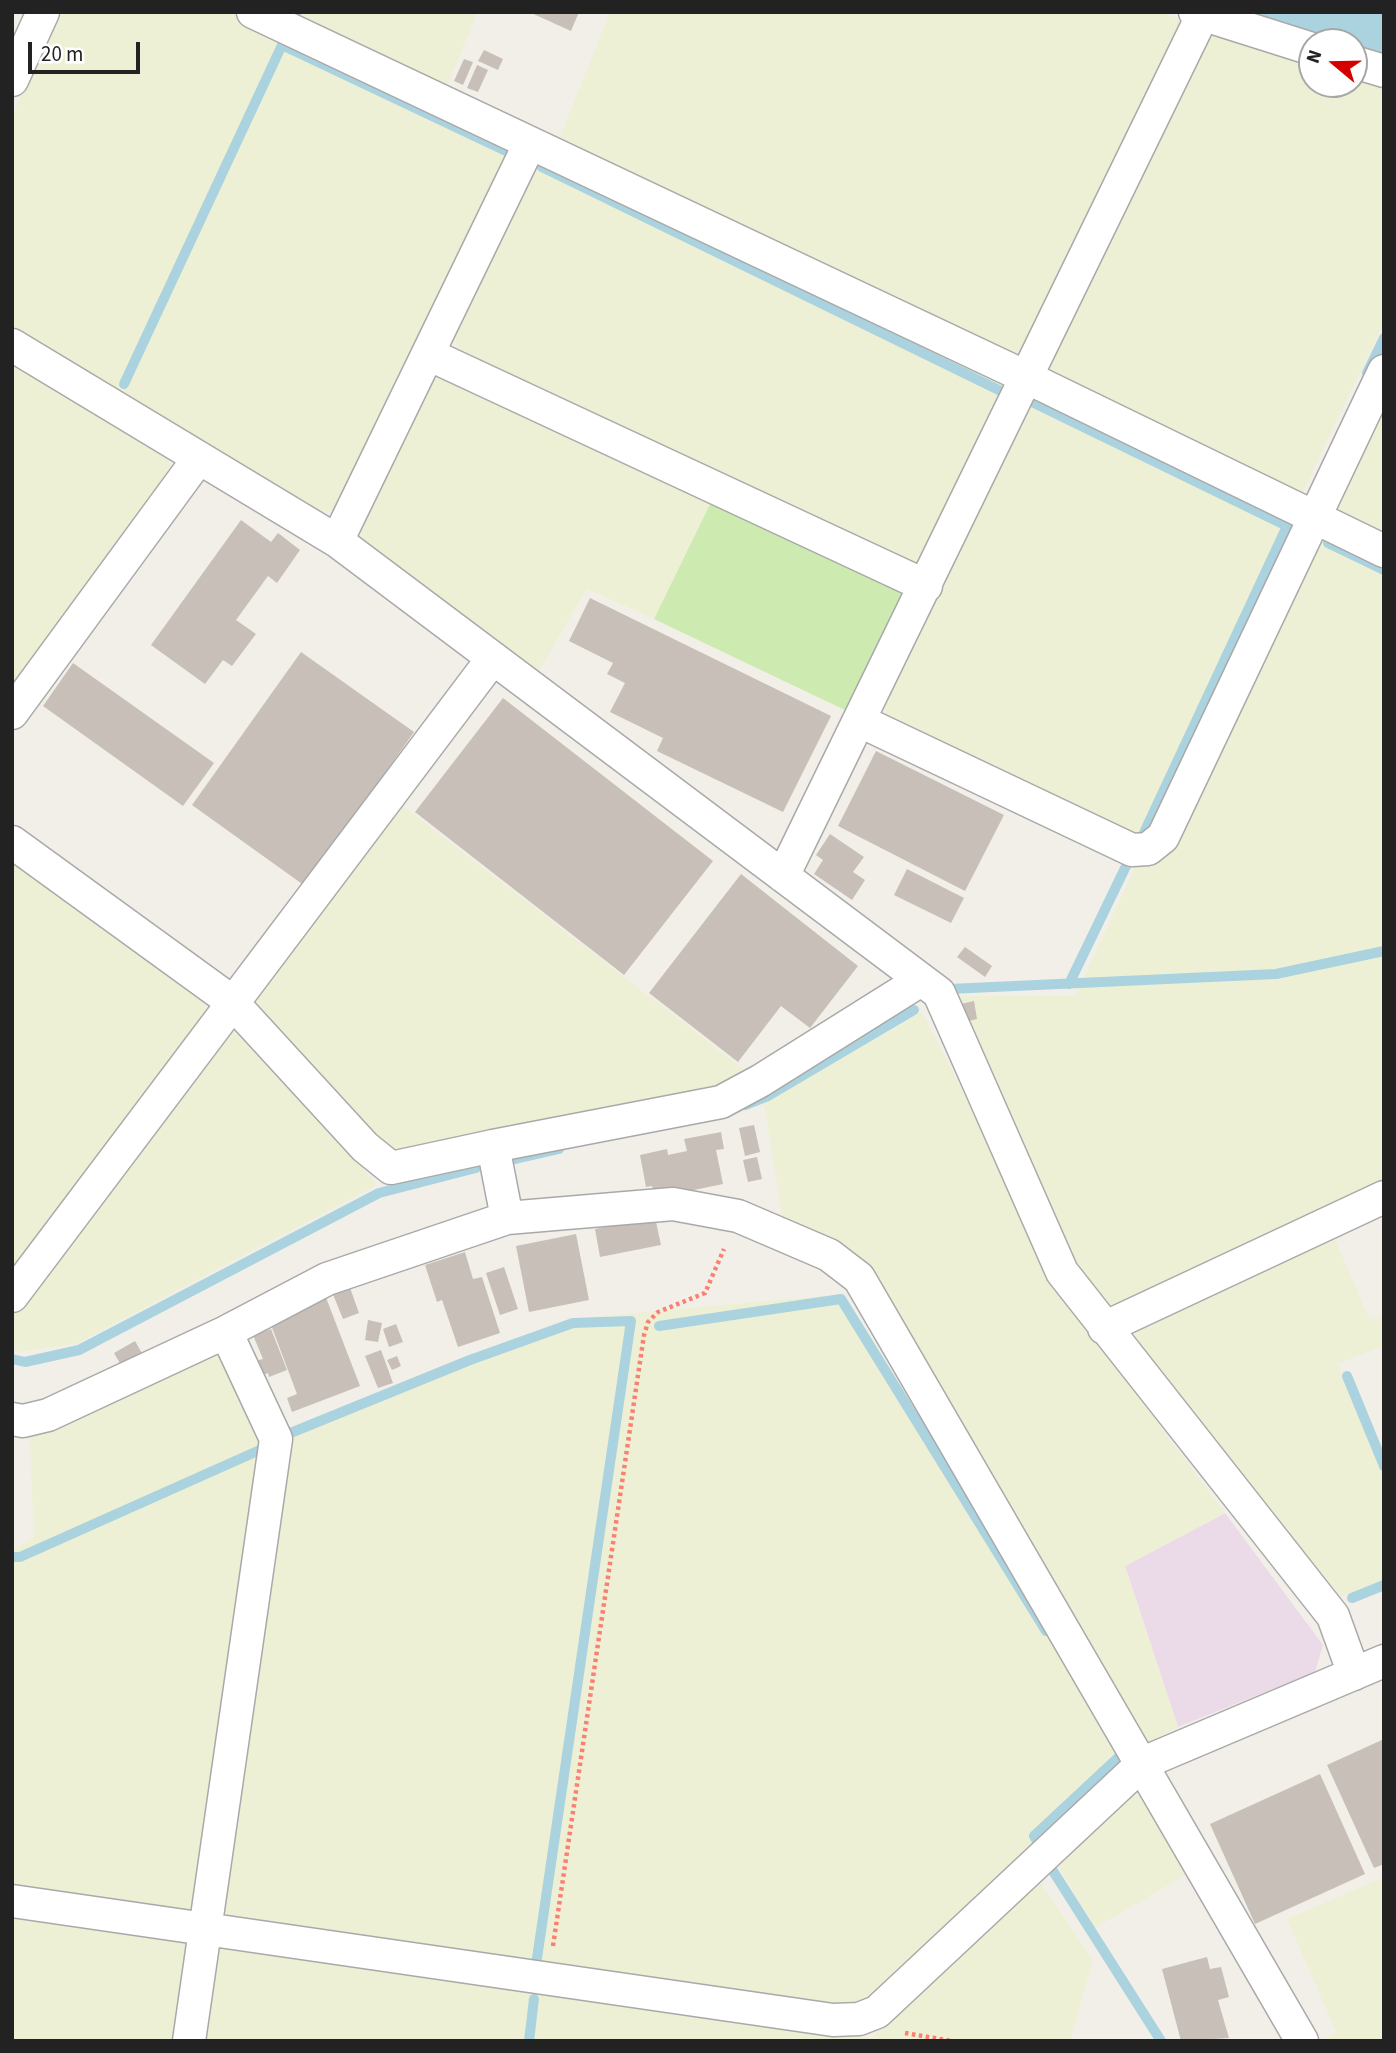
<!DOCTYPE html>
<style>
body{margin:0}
#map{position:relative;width:1396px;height:2053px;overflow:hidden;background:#f2efe9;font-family:"Source Sans 3",sans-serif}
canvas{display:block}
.frame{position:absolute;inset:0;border:14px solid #222;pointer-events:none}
.north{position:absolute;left:1298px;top:28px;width:70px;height:70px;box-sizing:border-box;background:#fff;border:2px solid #a7a7a7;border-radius:50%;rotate:289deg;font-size:19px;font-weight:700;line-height:28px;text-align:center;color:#222}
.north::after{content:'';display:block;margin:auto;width:24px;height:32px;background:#d40000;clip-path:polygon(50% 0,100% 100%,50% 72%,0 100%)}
.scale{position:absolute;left:28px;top:42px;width:112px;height:32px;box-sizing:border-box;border:4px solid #222;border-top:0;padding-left:9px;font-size:21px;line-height:24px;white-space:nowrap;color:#222;-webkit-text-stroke:5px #fff;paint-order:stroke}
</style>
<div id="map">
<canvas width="1396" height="2053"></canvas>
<div class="frame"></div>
<div class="north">N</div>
<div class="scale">20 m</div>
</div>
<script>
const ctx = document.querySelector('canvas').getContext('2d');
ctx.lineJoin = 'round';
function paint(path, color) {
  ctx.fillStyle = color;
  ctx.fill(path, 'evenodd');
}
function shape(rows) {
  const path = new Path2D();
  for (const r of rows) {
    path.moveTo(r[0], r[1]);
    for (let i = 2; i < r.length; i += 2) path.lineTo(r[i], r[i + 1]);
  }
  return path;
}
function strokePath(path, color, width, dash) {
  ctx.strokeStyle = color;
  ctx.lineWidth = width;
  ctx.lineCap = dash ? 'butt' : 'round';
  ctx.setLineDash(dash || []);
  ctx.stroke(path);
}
paint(shape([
 [1225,1513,1323,1645,1315,1672,1178,1727,1125,1566]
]), '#ebdbe8');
paint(shape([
 [56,12,234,12,506,142,510,159,339,509,320,513,12,328,12,117],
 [284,12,478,12,447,86],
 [610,12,1162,12,1178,19,1183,37,1017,360,557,144],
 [1207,29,1312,60,1312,84,1354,84,1354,72,1384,81,1384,323,1301,495,1053,382,1047,365],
 [547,163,1007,384,926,561,909,564,462,354,450,330,532,168],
 [17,366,169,455,172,476,12,696,12,373],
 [441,370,713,498,654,619,587,589,538,672,363,541,358,523,429,379],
 [1384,393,1384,539,1337,518,1330,505],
 [1035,395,1292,518,1295,532,1156,832,1137,843,887,720,884,698,1026,401],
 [1330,536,1384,562,1384,1190,1120,1311,1095,1299,1075,1266,949,996,1075,996,1135,867,1151,866,1165,856,1311,547],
 [398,802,751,1075,713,1091,400,1152,375,1143,258,1012,255,991],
 [12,856,204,1001,206,1022,12,1274],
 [922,1012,1076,1314,1225,1513,1125,1566,1178,1727,1148,1743,866,1271,783,1222,764,1103],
 [240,1023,377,1185,76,1344,18,1352,12,1349,12,1311,222,1028],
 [1335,1239,1370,1320,1384,1315,1384,1346,1338,1364,1384,1480,1384,1579,1342,1597,1132,1350,1136,1324],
 [844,1294,1130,1758,882,1990,855,2004,833,2007,225,1921,218,1910,284,1431,569,1319],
 [209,1348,225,1354,266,1442,202,1905,186,1916,12,1891,12,1551,34,1537,29,1426],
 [1146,1795,1196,1869,1095,1928,1058,1866,1131,1797],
 [1384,1877,1384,2041,1322,2041,1336,2032,1287,1919],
 [1040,1882,1093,1960,1070,2041,199,2041,212,1950,222,1944,872,2038,884,2022],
 [12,1913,179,1936,191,1947,178,2041,12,2041]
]), '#eef0d5');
paint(shape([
 [713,498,900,582,905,605,851,713,654,619]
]), '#cdebb0');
paint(shape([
 [1237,12,1384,12,1384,56,1354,48,1354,42,1331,42]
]), '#aad3df');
strokePath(shape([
 [291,12,296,15],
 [542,167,1007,394],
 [1367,373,1384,338],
 [124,384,282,45,506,151],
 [1032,402,1287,526,1141,839],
 [1328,543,1384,570],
 [1069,984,1127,864],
 [949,989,1276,974,1384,951],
 [745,1105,768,1096,914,1010],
 [511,1160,559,1149],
 [659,1326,841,1299,1046,1631],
 [12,1359,25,1362,79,1350,379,1193,476,1168],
 [1347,1376,1384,1466],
 [288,1434,470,1360,573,1323,631,1321,536,1965],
 [12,1557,20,1557,262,1449],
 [1352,1598,1384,1585],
 [1039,1845,1034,1836,1122,1754,1117,1746],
 [1053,1871,1161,2041],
 [529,2041,534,1999]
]), '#aad3df', 10);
paint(shape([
 [529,12,579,12,571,31],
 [484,50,503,59,498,70,478,61],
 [464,59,473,62,463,85,454,81],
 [477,65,488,70,478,92,467,88],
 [241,520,271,542,278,533,300,550,277,583,268,576,236,620,256,634,232,666,223,660,205,684,151,645],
 [590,598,831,716,783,812,657,751,663,738,610,712,625,683,607,674,613,663,569,641],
 [301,652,414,732,305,886,192,805],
 [73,663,214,763,183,806,43,706],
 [503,698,713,861,624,975,415,812],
 [876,751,1004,815,965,891,838,826],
 [830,834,864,857,853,872,865,880,852,900,814,874,823,860,816,855],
 [907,869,964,898,951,923,894,895],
 [741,874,858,966,810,1028,781,1006,738,1062,649,993],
 [965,947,992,966,985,977,957,957],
 [974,1001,977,1019,965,1022,961,1004],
 [754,1125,760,1152,745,1156,739,1128],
 [721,1132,724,1149,716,1150,723,1184,655,1198,652,1186,646,1187,640,1155,667,1149,668,1155,687,1151,684,1139],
 [757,1157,762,1179,748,1182,743,1160],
 [655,1217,661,1245,600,1257,595,1229],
 [576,1234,589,1300,529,1312,516,1246],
 [465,1252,473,1279,482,1277,500,1333,458,1347,442,1300,437,1302,425,1265],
 [504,1267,518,1309,500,1315,486,1273],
 [349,1285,359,1313,343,1319,332,1292],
 [325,1295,360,1386,292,1412,287,1398,297,1394,268,1317],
 [368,1320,382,1323,378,1342,365,1340],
 [396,1324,403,1342,389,1347,383,1329],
 [271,1329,287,1370,269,1377,268,1373,260,1376,255,1361,263,1359,253,1335],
 [135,1341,143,1355,122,1367,114,1353],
 [381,1350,393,1383,378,1388,365,1356],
 [397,1356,401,1366,392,1370,387,1360],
 [1384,1739,1384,1864,1374,1868,1327,1765],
 [1320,1774,1365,1874,1255,1924,1210,1824],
 [1207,1957,1210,1969,1221,1967,1229,1997,1218,2000,1229,2038,1181,2041,1162,1969]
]), '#c7bfb8');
const street = shape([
 [253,12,1028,378,1384,551],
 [1195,12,1312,49],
 [1354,62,1384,71],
 [12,80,43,12],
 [12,345,337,541,939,993,1062,1272,1333,1616,1354,1674],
 [428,354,926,586],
 [337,541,530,143],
 [12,713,199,458],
 [860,721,1132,850,1148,849,1163,837,1384,371],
 [12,842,231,1001,365,1147,391,1168,493,1146,507,1218],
 [783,876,1204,12],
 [493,1146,721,1102,760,1081,921,980],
 [12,1296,493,658],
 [1104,1328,1384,1197],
 [12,1419,23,1421,48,1415,226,1332,327,1279,507,1218,673,1204,738,1216,829,1255,859,1278,1302,2041],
 [12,1901,833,2020,859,2019,877,2012,1143,1763,1384,1661],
 [189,2041,276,1439,226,1332]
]);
strokePath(street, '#a9a9a9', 35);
strokePath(shape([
 [553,1946,644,1335,648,1322,658,1312,705,1293,724,1249],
 [905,2033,952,2041]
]), '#fa8072', 4.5, [3.5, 3.5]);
strokePath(street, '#fff', 32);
</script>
